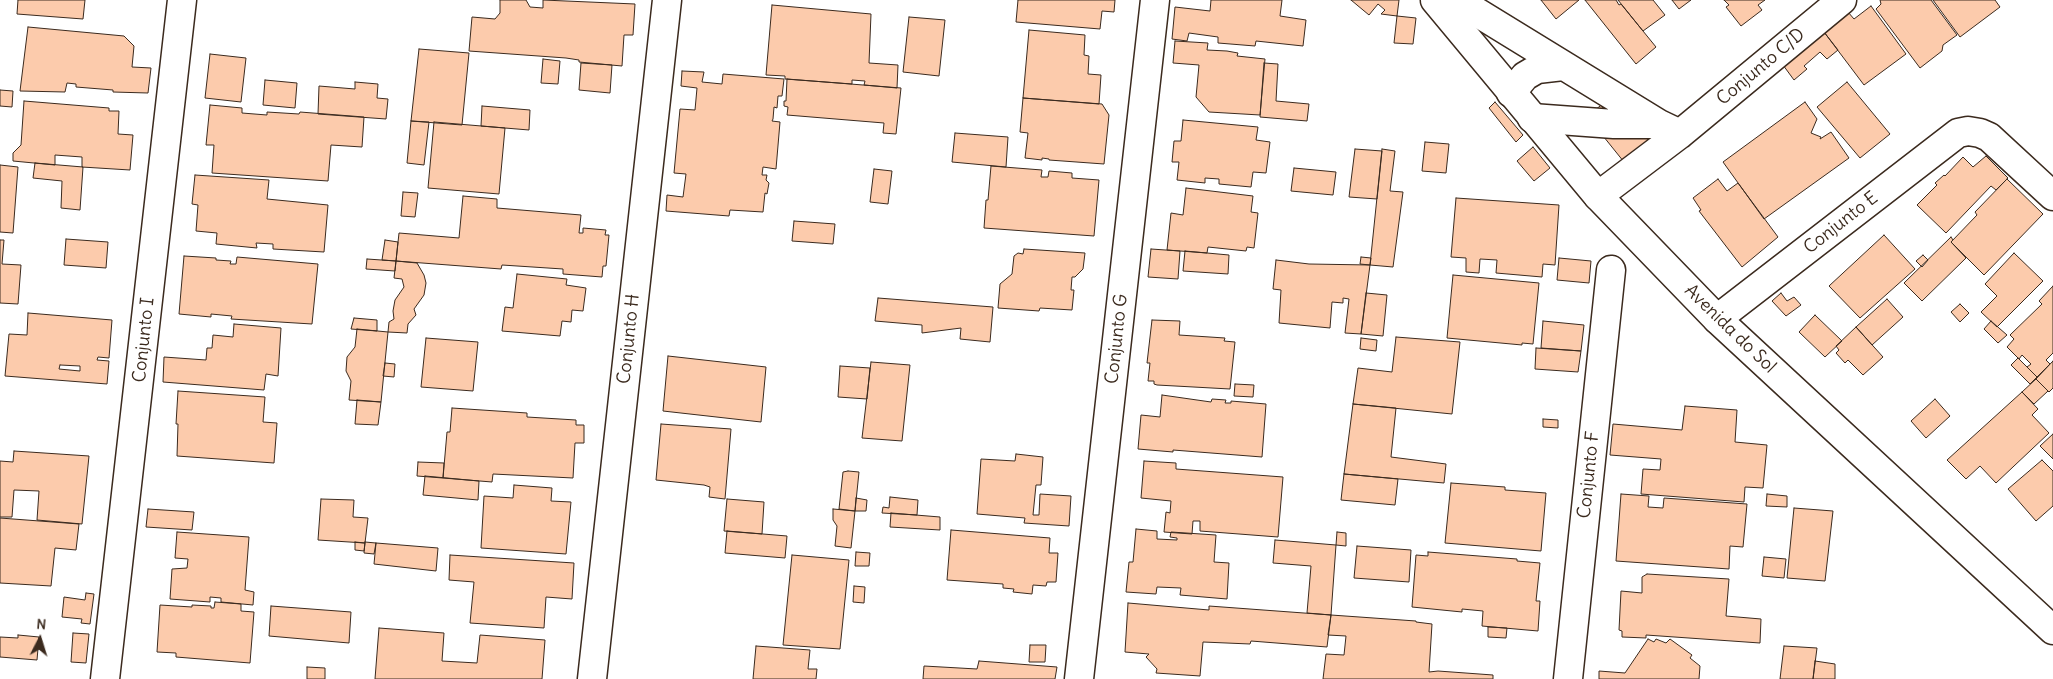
<!DOCTYPE html>
<style>
body{margin:0}
#map{position:relative;width:2053px;height:679px;overflow:hidden;background:#fff;font-family:Delius,sans-serif}
canvas{display:block}
.north{position:absolute;left:15px;top:614px;width:50px;height:50px;-webkit-text-stroke:4px #fff;paint-order:stroke;rotate:5deg;font-size:14px;font-weight:700;line-height:20px;text-align:center;color:#3b2a1e}
.north::after{content:'';display:block;margin:auto;width:18px;height:22px;background:#3b2a1e;clip-path:polygon(50% 0,100% 100%,50% 72%,0 100%)}
</style>
<div id="map">
<canvas width="2053" height="679"></canvas>
<div class="north">N</div>
</div>
<script>
const ctx = document.querySelector('canvas').getContext('2d');
ctx.lineJoin = 'round';
function paint(path, color) {
  ctx.fillStyle = color;
  ctx.fill(path, 'evenodd');
}
function shape(rows) {
  const path = new Path2D();
  for (const r of rows) {
    path.moveTo(r[0], r[1]);
    for (let i = 2; i < r.length; i += 2) path.lineTo(r[i], r[i + 1]);
  }
  return path;
}
function strokePath(path, color, width, dash) {
  ctx.strokeStyle = color;
  ctx.lineWidth = width;
  ctx.lineCap = dash ? 'butt' : 'round';
  ctx.setLineDash(dash || []);
  ctx.stroke(path);
}
function write(font, color, halo, rows, align = 'center') {
  ctx.font = font + ' Delius,sans-serif';
  ctx.lineWidth = 4.5;
  ctx.setLineDash([]);
  ctx.textBaseline = 'middle';
  ctx.strokeStyle = halo;
  ctx.fillStyle = color;
  for (const [text, x, y, turn = 0] of rows) {
    ctx.save();
    ctx.translate(x, y);
    ctx.rotate((+turn || 0) * Math.PI / 180);
    ctx.textAlign = isNaN(turn) ? turn : align;
    if (halo) ctx.strokeText(text, 0, 0);
    ctx.fillText(text, 0, 0);
    ctx.restore();
  }
}
const building = shape([
 [18,0,85,0,83,19,17,14,18,0],
 [500,0,526,0,530,7,543,8,543,0,635,4,633,35,624,35,622,66,579,62,579,60,566,58,469,51,472,17,495,19,500,13,500,0],
 [1018,0,1115,0,1114,12,1102,11,1100,29,1016,22,1018,0],
 [1211,0,1282,0,1280,16,1306,20,1303,46,1256,41,1255,46,1218,43,1218,37,1189,33,1187,41,1172,39,1175,7,1210,11,1211,0],
 [1351,0,1399,0,1397,16,1381,14,1385,10,1378,4,1369,15,1351,0],
 [1541,0,1579,0,1556,19,1541,0],
 [1585,0,1616,0,1619,5,1621,4,1656,47,1636,64,1585,0],
 [1618,0,1653,0,1665,15,1643,31,1618,0],
 [1672,0,1691,0,1679,9,1672,0],
 [1724,0,1765,0,1758,5,1762,10,1741,26,1726,7,1729,5,1724,0],
 [1931,0,1957,35,1943,45,1942,51,1920,68,1876,9,1881,4,1880,0,1931,0],
 [1933,0,1995,0,2000,7,1960,37,1933,0],
 [772,5,871,14,869,63,898,65,897,88,864,85,865,81,852,80,852,84,785,79,785,76,766,75,772,5],
 [1871,6,1906,54,1864,85,1824,32,1848,12,1854,19,1871,6],
 [1397,16,1416,18,1413,44,1394,43,1397,16],
 [909,17,945,20,939,76,903,72,909,17],
 [28,27,124,36,134,46,132,67,151,68,148,93,113,92,113,90,76,87,76,84,67,83,65,92,20,91,28,27],
 [1029,30,1085,35,1084,55,1089,56,1088,74,1101,75,1099,104,1023,98,1029,30],
 [1824,32,1838,50,1827,59,1820,52,1804,66,1807,69,1794,80,1783,65,1824,32],
 [1175,41,1208,43,1207,50,1227,51,1238,53,1237,56,1265,59,1260,115,1209,112,1196,97,1199,65,1173,63,1175,41],
 [419,49,469,53,462,125,411,121,419,49],
 [210,54,246,58,241,102,205,98,210,54],
 [543,59,560,61,558,84,541,83,543,59],
 [581,63,612,65,610,93,579,90,581,63],
 [1264,63,1278,64,1276,101,1309,104,1307,121,1260,117,1264,63],
 [682,71,704,72,702,82,722,84,723,74,784,79,782,96,778,96,777,108,774,107,773,119,772,121,780,122,776,169,763,167,762,175,767,175,766,180,769,183,767,194,765,193,763,212,730,210,729,216,666,211,667,195,683,197,686,174,674,173,680,109,695,110,697,88,681,86,682,71],
 [787,79,901,88,896,134,883,133,884,123,787,115,788,107,784,106,784,101,786,101,787,79],
 [265,80,297,83,295,108,263,105,265,80],
 [355,82,378,84,377,98,388,99,386,119,318,114,319,86,355,89,355,82],
 [1847,82,1890,134,1860,158,1817,107,1847,82],
 [0,90,13,91,12,107,0,106,0,90],
 [1023,98,1102,104,1109,115,1104,164,1049,160,1049,159,1042,158,1042,160,1025,158,1028,133,1020,132,1023,98],
 [1608,100,1642,130,1651,140,1624,162,1587,116,1608,100],
 [24,101,109,108,109,111,119,111,118,134,133,135,130,170,82,167,82,157,55,155,55,165,13,161,13,153,21,145,24,101],
 [1495,102,1523,135,1516,142,1489,108,1495,102],
 [1805,102,1817,119,1811,133,1821,137,1820,139,1831,132,1849,158,1764,219,1723,162,1805,102],
 [210,105,242,108,242,113,267,115,267,112,299,114,300,112,364,117,362,147,331,145,328,181,212,173,214,145,206,145,210,105],
 [482,106,530,110,529,130,481,126,482,106],
 [1183,120,1258,127,1256,140,1270,142,1266,173,1253,172,1251,187,1219,184,1219,179,1205,178,1205,183,1177,180,1179,162,1172,162,1174,141,1181,141,1183,120],
 [411,121,429,122,424,165,407,163,411,121],
 [434,122,505,128,499,194,428,188,434,122],
 [955,133,1008,137,1006,167,952,162,955,133],
 [1425,142,1449,144,1446,173,1422,171,1425,142],
 [1533,147,1550,168,1534,181,1517,161,1533,147],
 [1355,149,1382,151,1377,199,1349,197,1355,149],
 [1382,149,1395,151,1390,191,1403,192,1393,267,1370,265,1382,149],
 [1986,156,2008,178,1996,190,1991,186,1946,233,1917,205,1937,185,1935,183,1944,175,1945,176,1963,157,1973,167,1986,156],
 [35,163,83,167,80,210,61,208,62,181,33,178,35,163],
 [0,165,18,167,13,233,0,232,0,165],
 [991,166,1042,170,1041,177,1048,177,1049,171,1072,173,1072,178,1099,180,1094,236,984,228,986,200,988,200,991,166],
 [1294,168,1336,172,1333,195,1291,191,1294,168],
 [874,169,892,171,888,204,870,202,874,169],
 [195,175,269,180,267,199,328,205,324,252,273,249,273,244,256,243,257,248,216,244,217,233,196,231,198,205,192,204,195,175],
 [1718,179,1727,191,1738,183,1778,237,1742,267,1699,211,1701,210,1693,198,1718,179],
 [2007,179,2043,214,1984,275,1951,242,1977,215,1975,212,2007,179],
 [1186,188,1253,196,1251,212,1258,213,1254,248,1247,247,1246,251,1208,247,1207,253,1167,250,1171,213,1183,215,1186,188],
 [403,192,418,193,415,217,401,216,403,192],
 [463,196,497,199,497,208,581,215,579,233,583,233,583,228,606,230,605,235,609,235,606,266,603,266,602,277,563,274,563,269,502,265,501,269,396,261,399,233,459,238,463,196],
 [1456,198,1559,205,1555,265,1543,264,1542,277,1496,273,1497,260,1480,259,1479,273,1466,272,1466,258,1451,257,1456,198],
 [794,221,835,224,833,244,792,241,794,221],
 [1884,235,1915,269,1860,318,1829,286,1884,235],
 [1951,237,1953,240,1951,242,1966,258,1922,301,1904,283,1951,237],
 [66,239,108,242,106,268,64,265,66,239],
 [0,240,4,240,2,264,21,265,18,304,0,303,0,240],
 [385,240,398,242,396,261,382,260,385,240],
 [1024,249,1085,253,1083,269,1075,277,1072,277,1071,290,1074,290,1072,310,1040,308,1039,311,998,308,1000,284,1012,274,1014,256,1018,253,1023,254,1024,249],
 [1151,249,1180,251,1178,279,1148,277,1151,249],
 [1185,251,1229,255,1228,274,1183,271,1185,251],
 [2014,253,2043,281,1997,327,1981,312,1997,296,1985,284,2014,253],
 [1923,255,1928,260,1922,267,1916,261,1923,255],
 [184,256,216,258,216,260,231,261,230,264,236,264,237,257,318,264,312,324,231,319,232,316,211,314,211,317,179,314,184,256],
 [1361,257,1371,258,1370,265,1360,264,1361,257],
 [1559,258,1591,261,1589,283,1557,280,1559,258],
 [367,259,396,261,395,271,366,269,367,259],
 [1276,260,1309,264,1370,265,1361,334,1345,333,1349,299,1343,298,1343,303,1332,302,1330,328,1279,323,1281,290,1273,289,1276,260],
 [396,261,417,263,424,275,426,283,424,295,414,309,416,315,408,324,407,333,388,332,389,322,394,319,393,311,395,300,404,287,402,279,394,278,396,261],
 [517,274,567,279,566,285,586,288,583,311,572,310,571,322,562,321,560,336,502,331,505,307,513,308,517,274],
 [1453,275,1539,283,1533,344,1522,343,1522,345,1447,338,1453,275],
 [2053,286,2053,353,2046,360,2050,364,2037,377,2027,367,2031,364,2022,355,2019,359,2007,347,2014,339,2010,335,2042,304,2039,301,2053,286],
 [1366,293,1387,295,1383,336,1361,334,1366,293],
 [1781,293,1787,301,1794,297,1801,305,1786,316,1772,301,1781,293],
 [878,298,993,307,990,342,960,339,961,328,922,333,922,325,875,321,878,298],
 [1887,299,1903,317,1872,345,1856,327,1887,299],
 [1960,304,1969,313,1960,322,1951,312,1960,304],
 [28,313,112,320,109,358,98,357,97,360,109,361,107,384,5,376,9,334,27,335,28,313],
 [60,365,80,366,80,371,59,369,60,365],
 [1815,315,1842,341,1825,357,1799,332,1815,315],
 [354,318,377,320,377,331,351,329,354,318],
 [1152,320,1180,321,1179,335,1225,338,1224,341,1235,342,1230,389,1157,385,1154,384,1154,381,1148,381,1150,363,1147,363,1152,320],
 [1543,321,1584,325,1581,351,1541,348,1543,321],
 [1991,321,2007,335,1998,343,1984,329,1991,321],
 [234,324,281,328,278,376,266,374,264,390,163,382,164,357,206,360,207,348,212,348,213,335,233,337,234,324],
 [1856,327,1883,357,1863,375,1848,360,1845,363,1836,353,1839,350,1836,346,1856,327],
 [357,329,388,332,381,402,349,400,351,381,346,371,347,357,355,347,357,329],
 [1396,337,1460,342,1452,414,1353,404,1358,368,1392,372,1396,337],
 [426,338,478,342,473,391,421,387,426,338],
 [1361,338,1377,340,1376,351,1360,349,1361,338],
 [1536,348,1581,351,1578,372,1535,369,1536,348],
 [668,356,766,367,761,422,663,411,668,356],
 [2018,358,2037,377,2030,384,2011,365,2018,358],
 [2053,361,2053,388,2049,392,2036,379,2053,361],
 [871,362,910,365,902,441,862,438,871,362],
 [385,363,395,364,394,377,383,376,385,363],
 [840,366,870,368,867,399,838,397,840,366],
 [2036,379,2048,391,2034,404,2022,392,2036,379],
 [1235,384,1254,385,1253,397,1234,396,1235,384],
 [178,391,265,397,263,422,277,423,274,463,177,456,178,424,176,424,178,391],
 [2022,392,2038,409,2032,415,2049,433,1996,483,1980,466,1966,479,1947,460,2022,392],
 [1162,395,1211,402,1212,399,1226,400,1225,403,1231,403,1231,401,1266,404,1262,457,1173,450,1173,452,1138,449,1141,415,1160,417,1162,395],
 [1935,399,1950,416,1926,438,1911,421,1935,399],
 [357,400,381,402,378,425,355,424,357,400],
 [1353,404,1396,408,1391,457,1446,464,1444,483,1344,474,1353,404],
 [1685,406,1737,410,1735,442,1767,445,1763,488,1745,487,1744,502,1641,494,1643,469,1660,470,1661,459,1610,455,1613,424,1682,430,1685,406],
 [452,408,527,413,527,417,576,420,576,425,584,425,584,443,575,443,573,478,493,474,492,482,443,478,447,432,450,432,452,408],
 [1543,419,1558,420,1558,428,1543,427,1543,419],
 [661,424,731,429,725,499,709,497,710,487,704,485,656,480,661,424],
 [2053,434,2053,459,2040,446,2053,434],
 [14,451,89,456,82,524,37,520,39,491,14,490,12,517,0,517,0,461,13,462,14,451],
 [1016,454,1043,457,1041,485,1036,485,1033,515,1039,515,1040,494,1071,496,1069,526,1024,523,1025,518,977,514,981,459,1015,461,1016,454],
 [2042,460,2053,471,2053,506,2036,521,2008,489,2042,460],
 [1144,461,1176,463,1176,469,1283,477,1278,537,1200,531,1200,521,1193,521,1192,534,1164,532,1166,512,1170,513,1171,501,1141,498,1144,461],
 [418,462,444,463,443,478,417,476,418,462],
 [848,471,859,472,855,511,839,509,843,472,848,471],
 [1344,474,1398,479,1395,505,1341,500,1344,474],
 [425,476,479,481,478,500,423,495,425,476],
 [1451,483,1505,487,1505,490,1546,493,1541,551,1445,543,1451,483],
 [514,485,552,488,551,501,571,502,566,554,481,548,484,496,513,498,514,485],
 [1621,494,1649,496,1648,507,1663,508,1664,498,1747,504,1743,547,1730,546,1729,569,1616,561,1621,494],
 [1767,494,1787,496,1787,507,1766,506,1767,494],
 [890,497,918,500,917,515,882,513,883,507,889,508,890,497],
 [856,498,867,500,866,511,855,511,856,498],
 [321,499,354,500,353,517,368,518,365,543,318,540,321,499],
 [727,499,764,502,762,534,724,531,727,499],
 [1794,508,1833,511,1825,581,1787,578,1794,508],
 [148,509,194,512,192,530,146,527,148,509],
 [833,509,855,511,851,548,835,546,837,526,833,520,833,509],
 [891,513,940,517,940,530,890,527,891,513],
 [0,518,79,524,76,550,55,548,51,586,0,583,0,518],
 [1136,529,1157,531,1157,539,1177,540,1177,538,1170,537,1171,532,1216,535,1214,562,1229,563,1227,599,1180,595,1181,588,1157,587,1156,594,1126,592,1129,562,1133,562,1136,529],
 [951,530,1050,538,1049,553,1058,553,1056,582,1047,582,1046,586,1033,585,1032,594,1013,592,1014,589,1003,588,1003,584,947,580,951,530],
 [727,531,787,536,785,558,725,553,727,531],
 [177,532,249,537,245,590,254,592,253,605,221,602,221,598,210,597,210,602,170,599,172,569,187,568,188,559,175,558,177,532],
 [1337,532,1346,533,1346,546,1336,545,1337,532],
 [1275,540,1336,545,1331,615,1307,613,1311,566,1273,563,1275,540],
 [355,542,365,543,364,551,355,550,355,542],
 [365,542,376,543,374,554,364,553,365,542],
 [376,543,438,548,436,571,374,564,376,543],
 [1357,546,1411,550,1409,582,1354,578,1357,546],
 [856,552,870,553,869,566,855,566,856,552],
 [1428,552,1517,559,1517,561,1540,563,1536,601,1540,601,1538,631,1482,626,1483,611,1462,609,1462,612,1412,607,1416,555,1428,556,1428,552],
 [450,555,574,563,572,599,546,597,544,628,470,623,474,582,449,580,450,555],
 [792,555,849,560,840,649,783,645,792,555],
 [1764,557,1786,559,1784,578,1762,576,1764,557],
 [1647,574,1729,579,1726,616,1761,619,1760,643,1646,635,1646,638,1622,637,1622,631,1619,630,1621,591,1642,593,1642,577,1647,574],
 [854,586,865,587,864,603,853,602,854,586],
 [86,593,94,594,90,624,81,623,82,619,62,617,64,597,85,600,86,593],
 [215,602,241,604,241,611,254,612,250,663,176,657,176,653,157,652,160,605,192,607,192,605,211,606,211,608,214,608,215,602],
 [1128,603,1209,610,1209,606,1331,615,1327,647,1251,641,1250,644,1203,642,1200,676,1156,673,1157,669,1146,657,1149,654,1125,652,1128,603],
 [271,606,351,612,349,643,269,636,271,606],
 [1331,615,1416,621,1416,622,1432,624,1429,672,1438,671,1493,675,1493,679,1323,679,1326,654,1344,655,1346,636,1328,635,1331,615],
 [1488,627,1507,628,1506,638,1488,637,1488,627],
 [379,628,444,633,442,661,477,663,480,635,545,640,542,679,375,679,379,628],
 [73,633,89,634,86,663,71,662,73,633],
 [18,635,39,637,37,660,0,657,0,637,18,638,18,635],
 [1648,639,1654,642,1656,639,1666,643,1670,639,1692,655,1690,658,1700,666,1699,679,1599,679,1599,671,1625,673,1648,639],
 [1030,645,1046,645,1045,662,1029,662,1030,645],
 [756,646,810,650,808,669,817,669,816,679,753,679,756,646],
 [1784,646,1817,648,1813,679,1780,679,1784,646],
 [979,661,1057,667,1055,679,923,679,924,666,977,669,979,661],
 [1815,661,1835,664,1835,679,1813,679,1815,661],
 [307,667,325,668,325,679,307,679,307,667]
]);
paint(building, '#fccbac');
strokePath(building, '#3b2a1e', 1);
const minor = shape([
 [1457,0,1659,124,1680,134],
 [1511,93,1525,76,1537,69,1563,66],
 [1532,118,1614,124,1658,124],
 [1598,196,1680,134,1842,0],
 [1717,319,1958,133,1968,131,1980,133,1989,137,2053,196],
 [105,679,182,0],
 [592,679,667,0],
 [1079,679,1155,0],
 [1568,679,1611,270]
]);
const tertiary = shape([
 [1435,0,1598,196,1717,319,2053,630]
]);
strokePath(minor, '#3b2a1e', 31);
strokePath(tertiary, '#3b2a1e', 31);
strokePath(minor, '#fff', 28);
strokePath(tertiary, '#fff', 28);
write('18px', '#3b2a1e', '#fff', [
 ["Conjunto C/D",1761,67,-40],
 ["Conjunto E",1841,223,-38],
 ["Avenida do Sol",1730,329,44],
 ["Conjunto H",629,339,-84],
 ["Conjunto G",1117,339,-84],
 ["Conjunto I",144,340,-84],
 ["Conjunto F",1589,475,-84]
]);
</script>
